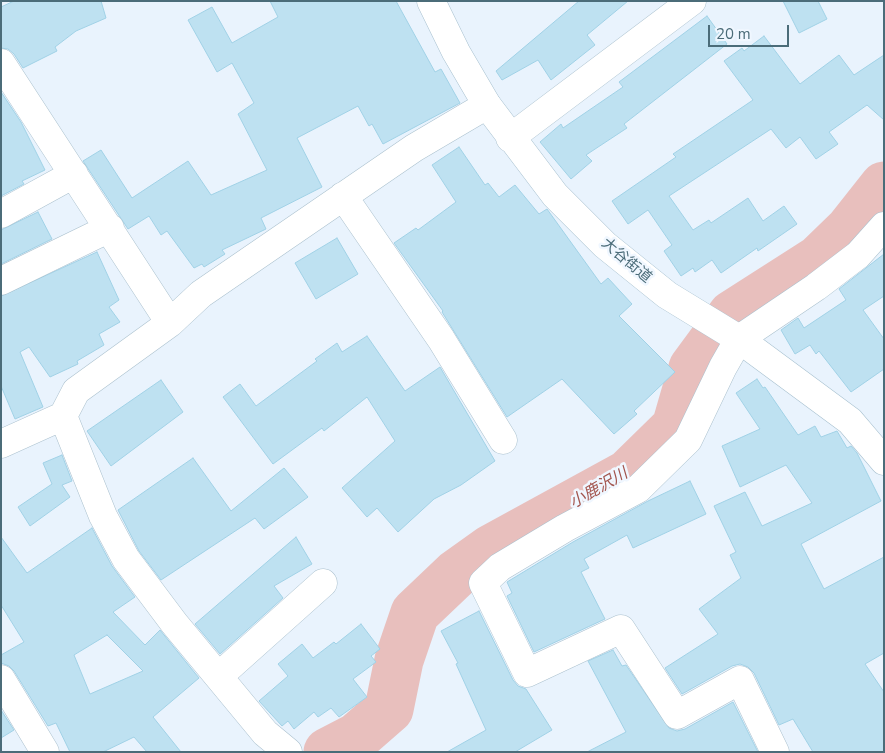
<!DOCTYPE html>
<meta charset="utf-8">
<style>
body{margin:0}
#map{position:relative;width:885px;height:753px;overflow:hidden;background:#e9f3fd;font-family:"Nunito Sans",sans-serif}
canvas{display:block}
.frame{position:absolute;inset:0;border:2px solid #4b6c79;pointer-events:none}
.scale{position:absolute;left:708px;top:25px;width:81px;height:22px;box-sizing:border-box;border:2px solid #4b6c79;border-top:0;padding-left:6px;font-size:15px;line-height:18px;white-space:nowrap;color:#4b6c79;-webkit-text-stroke:4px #f0f7ff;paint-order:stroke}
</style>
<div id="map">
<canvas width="885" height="753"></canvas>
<div class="frame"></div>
<div class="scale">20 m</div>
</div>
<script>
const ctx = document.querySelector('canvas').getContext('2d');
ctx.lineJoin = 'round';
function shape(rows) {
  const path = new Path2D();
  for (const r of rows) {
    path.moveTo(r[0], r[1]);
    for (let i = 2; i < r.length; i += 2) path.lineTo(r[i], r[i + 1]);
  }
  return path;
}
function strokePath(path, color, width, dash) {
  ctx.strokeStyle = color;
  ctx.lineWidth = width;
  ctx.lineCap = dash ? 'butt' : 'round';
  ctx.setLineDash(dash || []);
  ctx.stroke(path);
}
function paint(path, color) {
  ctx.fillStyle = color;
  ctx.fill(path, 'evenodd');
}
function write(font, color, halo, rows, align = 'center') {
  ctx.font = font + ' "Nunito Sans","Noto Sans JP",sans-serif';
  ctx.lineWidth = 5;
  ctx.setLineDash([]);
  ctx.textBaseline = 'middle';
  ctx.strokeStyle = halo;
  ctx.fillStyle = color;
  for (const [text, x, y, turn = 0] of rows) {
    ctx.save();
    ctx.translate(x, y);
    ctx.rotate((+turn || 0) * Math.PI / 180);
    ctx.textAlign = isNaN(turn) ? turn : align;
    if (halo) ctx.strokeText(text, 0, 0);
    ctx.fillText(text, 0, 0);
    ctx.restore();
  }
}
strokePath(shape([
 [328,752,357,737,389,709,399,660,415,613,456,574,491,549,628,474,676,427,693,368,732,315,818,260,850,229,884,186]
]), '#e8bfbd', 49);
const building = shape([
 [14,1,101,1,106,18,76,31,55,47,57,51,23,68,14,54,8,49,1,48,1,7,14,1],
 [270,1,396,1,435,72,441,69,460,103,383,144,372,124,369,126,358,106,297,138,322,187,261,218,266,229,222,250,225,254,204,267,202,264,194,268,167,231,161,235,149,216,128,229,83,161,101,150,132,198,188,161,211,195,267,170,238,114,254,103,232,63,217,72,188,20,212,7,232,43,278,17,270,1],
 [579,1,628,1,587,35,595,45,551,80,538,60,502,80,496,71,579,1],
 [783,1,818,1,827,19,799,33,783,1],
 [707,16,727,44,624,124,627,128,586,155,592,161,571,179,540,142,561,124,563,128,623,87,619,82,707,16],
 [764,36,800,84,839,55,854,75,884,55,884,120,867,105,829,132,838,144,816,159,800,137,786,148,771,129,669,196,693,230,709,220,711,223,748,198,763,221,784,206,797,224,758,251,757,248,721,273,712,260,695,272,693,268,681,276,664,251,672,245,648,210,628,224,612,201,676,157,673,154,753,100,724,61,742,48,744,51,764,36],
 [1,92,21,122,45,170,22,181,24,184,1,196,1,92],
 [459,147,485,185,488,183,499,197,515,185,539,214,547,209,601,284,608,278,632,304,619,316,675,372,634,411,637,414,614,434,562,379,507,417,442,312,443,311,394,243,416,228,418,230,456,202,432,165,459,147],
 [38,212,52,239,1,264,1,230,38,212],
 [337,238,358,274,316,299,295,263,337,238],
 [97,252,119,300,109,307,120,322,99,334,104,345,77,361,78,364,50,377,29,347,20,352,43,407,15,419,1,386,1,296,97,252],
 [884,254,884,296,863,310,884,339,884,369,851,392,819,351,816,354,810,345,795,354,781,330,798,318,804,328,846,300,839,289,884,254],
 [367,336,405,391,440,367,495,461,461,485,434,499,398,532,377,508,367,517,342,488,395,441,367,397,324,431,322,428,273,464,223,397,240,384,256,406,317,361,315,359,337,343,342,352,367,336],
 [757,379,763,388,765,387,798,435,815,426,821,437,837,431,847,448,851,446,857,453,881,501,801,544,824,589,884,557,884,653,865,664,884,692,884,752,813,752,793,719,779,725,754,673,748,667,740,664,732,666,682,694,665,668,718,634,699,609,741,578,730,555,736,552,714,506,745,492,762,526,812,503,786,465,740,487,722,446,760,429,736,393,757,379],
 [161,380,183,412,111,466,87,431,161,380],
 [62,455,72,481,62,485,70,497,30,526,18,507,52,484,43,463,62,455],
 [193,458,231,511,284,468,308,497,264,529,255,518,161,580,139,551,118,510,193,458],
 [690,481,706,514,633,548,627,535,584,559,589,568,581,572,605,619,534,652,507,596,512,593,507,582,573,542,648,501,690,481],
 [92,528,112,566,135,597,113,612,145,645,160,630,199,678,153,717,181,752,147,752,134,737,103,752,70,752,56,723,48,726,14,671,9,666,1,663,1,655,24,642,1,605,1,537,27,573,92,528],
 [107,635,143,671,90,694,74,655,107,635],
 [296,537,312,564,274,586,283,598,220,654,195,624,296,537],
 [479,611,513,680,518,686,526,689,552,730,515,752,447,752,486,730,456,664,458,663,441,631,479,611],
 [361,624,380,649,371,656,376,662,353,679,367,697,339,717,331,708,318,717,314,712,294,729,288,721,282,726,259,701,288,676,278,664,302,644,313,658,334,642,336,644,361,624],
 [613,650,622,666,626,665,669,728,677,731,685,729,733,702,758,752,587,752,626,732,588,661,613,650],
 [1,710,14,730,1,738,1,710]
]);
paint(building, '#bee1f1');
strokePath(building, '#a0d1e6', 1);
const street = shape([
 [1,63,170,323],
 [510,138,692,1],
 [343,196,441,339,503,440],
 [1,214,74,174],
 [1,281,110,228],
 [63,416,103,516,126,559,174,623,265,733,288,752],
 [1,444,63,416,76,391,170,323,201,294,414,148,487,105],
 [219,676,323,583],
 [1,679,45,752],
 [775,752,740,680,677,715,621,629,527,673,483,583,500,567,565,528,638,489,688,440,723,367,739,339,816,287,858,255,884,226]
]);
const secondary = shape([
 [431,1,456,52,487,105,555,195,605,245,667,295,739,339,850,421,884,461]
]);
strokePath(street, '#abc1ce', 29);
strokePath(secondary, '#a7c0cf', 29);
strokePath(street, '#fff', 28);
strokePath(secondary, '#fff', 28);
write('15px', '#4b6c79', '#f0f7ff', [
 ["大谷街道",626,261,40]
]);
write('italic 16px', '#a2544d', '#f0f7ff', [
 ["小鹿沢川",599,489,-30]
]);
</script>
